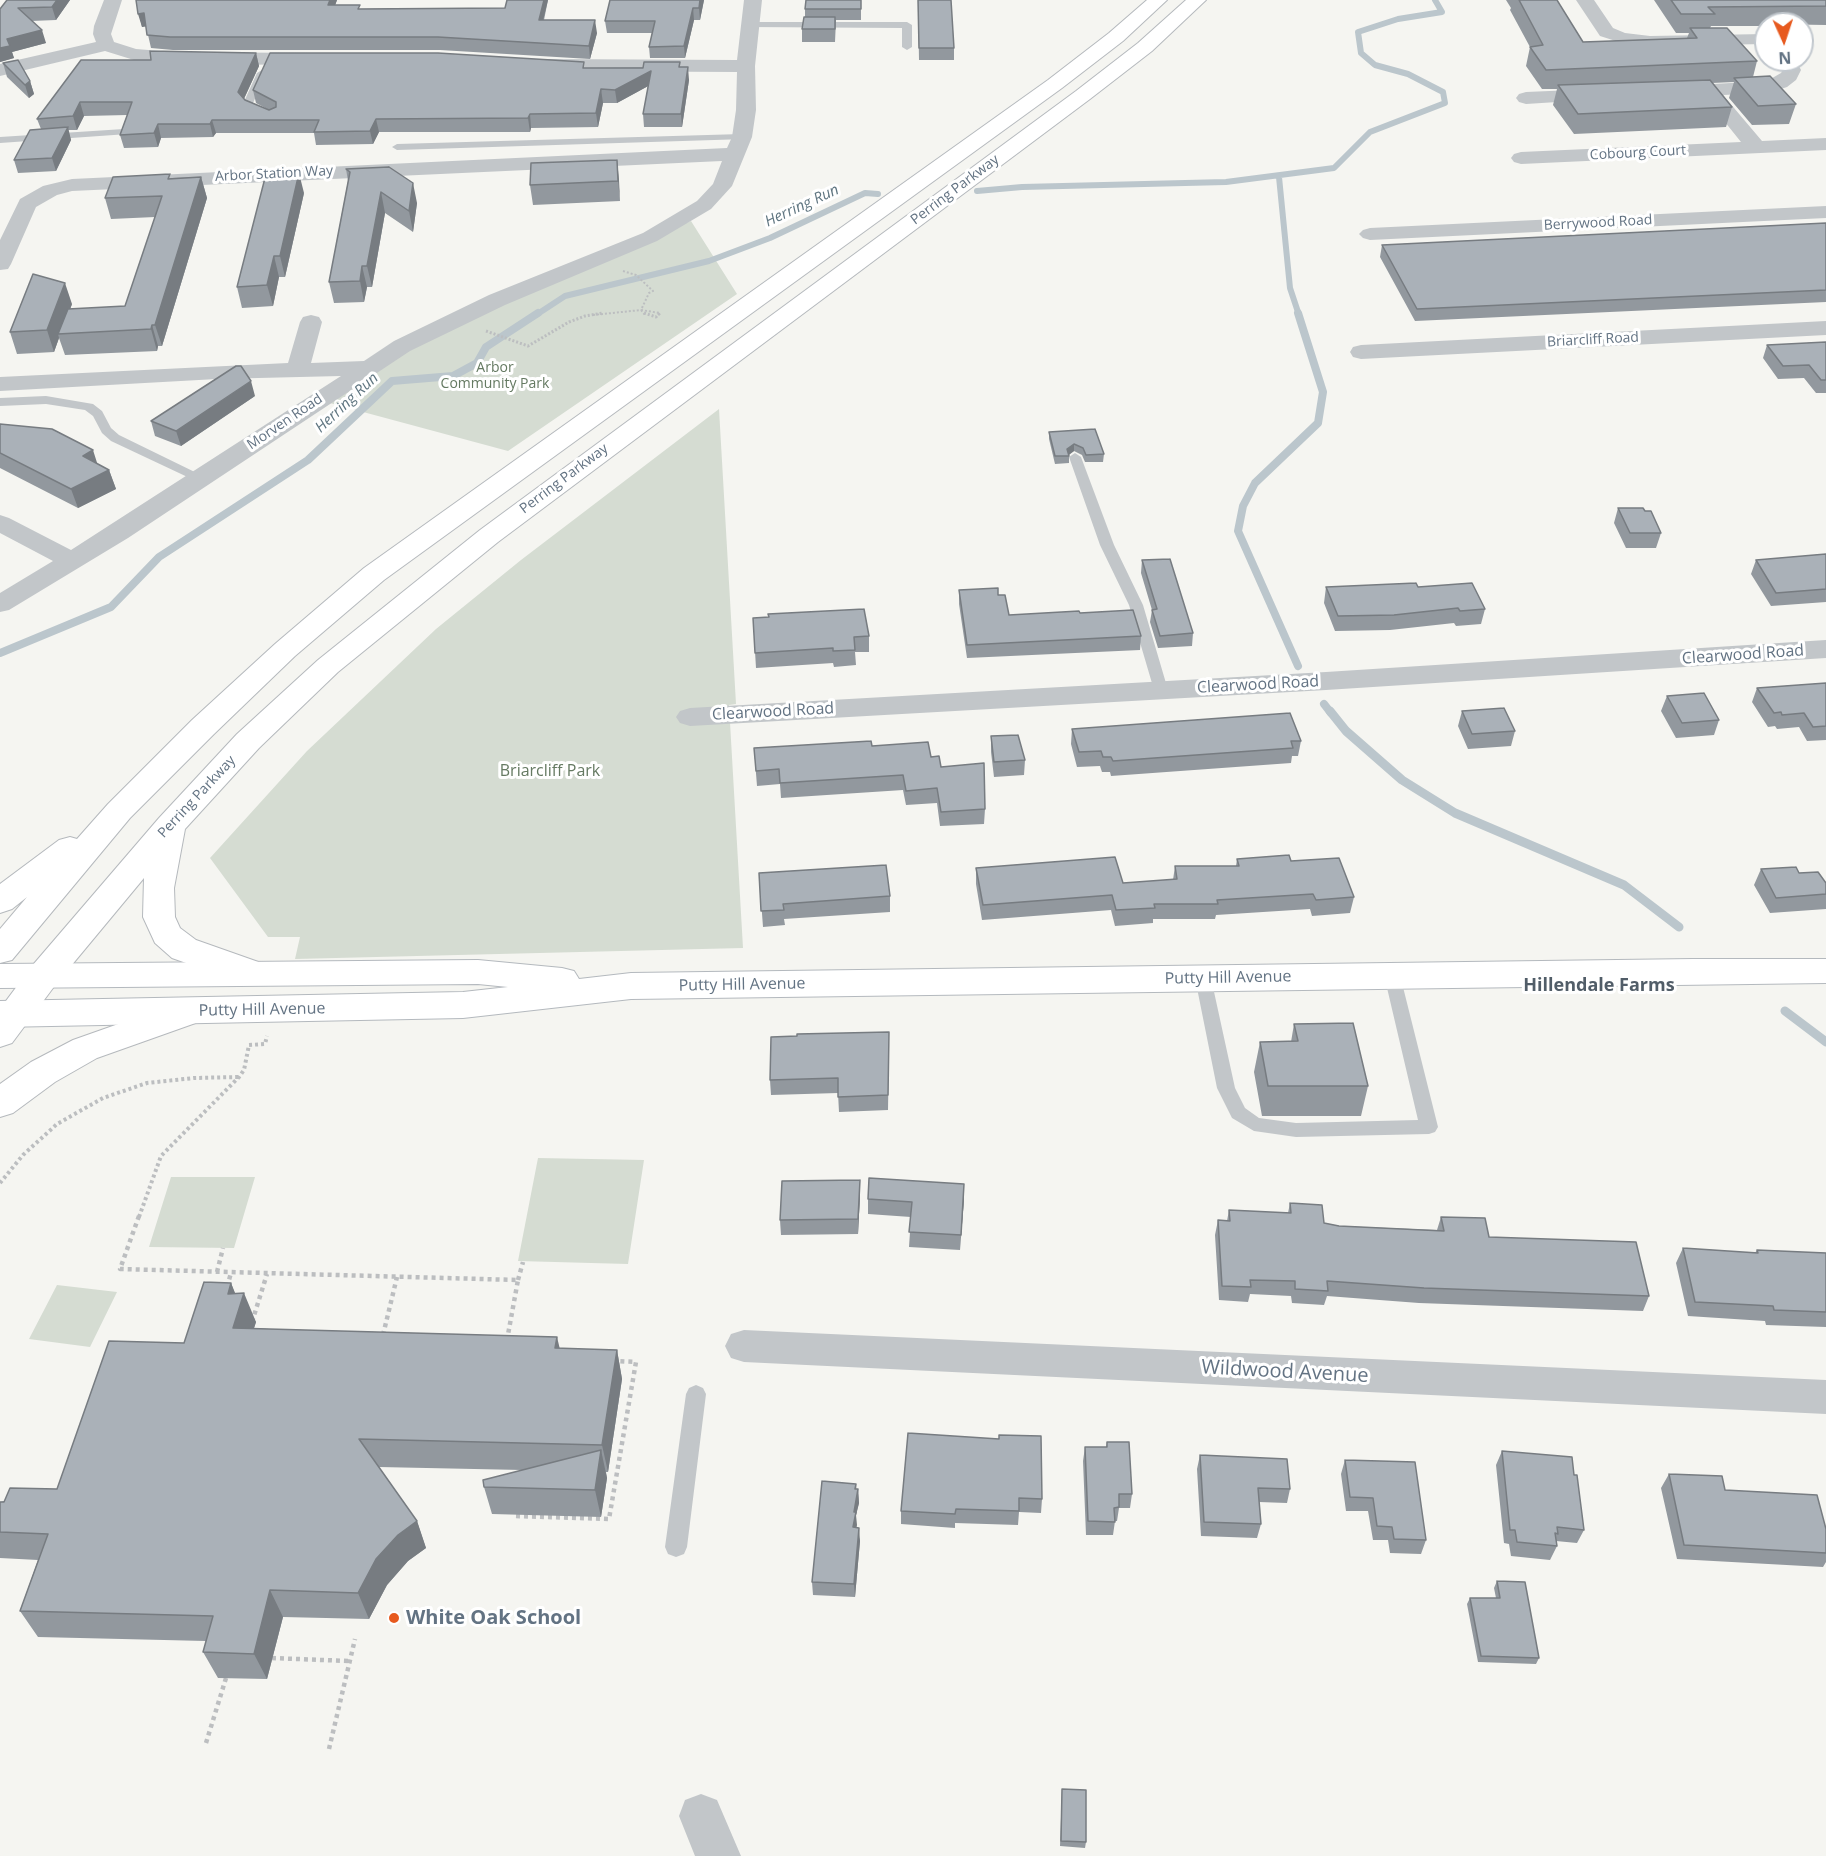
<!DOCTYPE html>
<style>
body{margin:0}
#map{position:relative;width:1826px;height:1856px;overflow:hidden;background:#f5f5f1;font-family:"Open Sans",sans-serif}
canvas{display:block}
.north{position:absolute;left:1754px;top:12px;width:60px;height:60px;box-sizing:border-box;background:#fff;border:2px solid #c1c7cd;border-radius:50%;rotate:177deg;font-size:16px;font-weight:700;line-height:24px;text-align:center;color:#637383}
.north::after{content:'';display:block;margin:auto;width:21px;height:27px;background:#e75a1f;clip-path:polygon(50% 0,100% 100%,50% 72%,0 100%)}
</style>
<div id="map">
<canvas width="1826" height="1856"></canvas>
<div class="north">N</div>
</div>
<script>
const ctx = document.querySelector('canvas').getContext('2d');
ctx.lineJoin = 'round';
function paint(path, color) {
  ctx.fillStyle = color;
  ctx.fill(path, 'evenodd');
}
function shape(rows) {
  const path = new Path2D();
  for (const r of rows) {
    path.moveTo(r[0], r[1]);
    for (let i = 2; i < r.length; i += 2) path.lineTo(r[i], r[i + 1]);
  }
  return path;
}
function strokePath(path, color, width, dash) {
  ctx.strokeStyle = color;
  ctx.lineWidth = width;
  ctx.lineCap = dash ? 'butt' : 'round';
  ctx.setLineDash(dash || []);
  ctx.stroke(path);
}
function write(font, color, halo, rows, align = 'center') {
  ctx.font = font + ' "Open Sans",sans-serif';
  ctx.lineWidth = 6;
  ctx.setLineDash([]);
  ctx.textBaseline = 'middle';
  ctx.strokeStyle = halo;
  ctx.fillStyle = color;
  for (const [text, x, y, turn = 0] of rows) {
    ctx.save();
    ctx.translate(x, y);
    ctx.rotate((+turn || 0) * Math.PI / 180);
    ctx.textAlign = isNaN(turn) ? turn : align;
    if (halo) ctx.strokeText(text, 0, 0);
    ctx.fillText(text, 0, 0);
    ctx.restore();
  }
}
paint(shape([
 [691,221,737,294,508,451,326,402,420,336,555,277],
 [719,409,736,704,729,705,743,948,295,959,300,937,268,937,210,858,307,751,436,629,521,560],
 [538,1158,644,1160,628,1264,518,1261],
 [171,1177,255,1177,234,1248,149,1247],
 [57,1285,117,1292,90,1347,29,1339]
]), '#d5dcd2');
strokePath(shape([
 [1279,177,1290,288,1299,315],
 [977,191,1022,187,1226,182,1334,168,1370,132,1445,103,1443,92,1408,74,1375,65,1361,53,1358,32,1398,19,1442,12,1435,0],
 [536,315,565,296,709,261,770,238,865,193,878,194]
]), '#bbc6cc', 6);
strokePath(shape([
 [0,653,111,607,159,557,308,460,392,381,453,376,477,363,486,347,538,313],
 [1298,666,1238,531,1243,506,1255,483,1318,423,1323,392,1298,313],
 [1324,704,1331,713]
]), '#bbc6cc', 8);
strokePath(shape([
 [1330,711,1346,731,1402,780,1455,813,1624,885,1679,927],
 [1785,1011,1826,1042]
]), '#bbc6cc', 9);
const secondary = shape([
 [1693,959,1826,959,1826,983,631,999,463,1018,0,1027,0,1001,463,992,508,987,478,984,0,988,0,964,478,960,562,968,574,971,579,979,631,973,1693,959]
]);
const primary = shape([
 [1147,0,1167,0,1123,41,1062,88,384,580,295,656,214,734,130,818,12,960,0,963,0,929,27,897,12,909,0,913,0,884,59,840,70,837,77,839,108,804,192,720,275,644,364,568,1048,80,1109,33,1147,0],
 [1186,0,1206,0,1152,51,1090,99,498,542,338,672,259,748,185,829,174,888,175,917,180,928,196,940,264,964,269,973,264,982,252,985,240,982,172,958,155,943,143,917,144,878,56,984,12,1043,0,1047,0,1009,32,966,159,818,237,734,318,660,480,530,1076,91,1138,43,1186,0],
 [192,998,204,1002,209,1011,204,1020,97,1058,55,1082,13,1113,0,1117,0,1084,31,1062,73,1040,192,998]
]);
strokePath(secondary, '#b4b9be', 2);
strokePath(primary, '#b5b9bd', 2);
strokePath(shape([
 [623,271,636,275,653,291,649,293,641,310],
 [641,310,660,313,658,315],
 [641,310,645,315],
 [593,315,641,310]
]), '#bcbec0', 2, [2, 2]);
strokePath(shape([
 [644,313,656,317,660,313],
 [486,331,528,346,569,322,585,316,603,313]
]), '#bcbec0', 3, [2, 2]);
strokePath(shape([
 [0,1183,23,1155,57,1124,103,1098,147,1083,194,1078,239,1077],
 [139,1217,161,1156,239,1077,244,1070,249,1045,265,1044,267,1036]
]), '#bcbec0', 4, [3, 3]);
strokePath(shape([
 [139,1216,120,1269,518,1280,507,1340],
 [217,1272,223,1248],
 [518,1280,523,1262],
 [227,1287,231,1273],
 [252,1322,267,1274],
 [383,1335,397,1277],
 [516,1516,609,1519,636,1362,616,1361],
 [272,1658,348,1661],
 [206,1743,226,1678],
 [329,1749,355,1639]
]), '#bcbec0', 4.5, [4, 4]);
paint(shape([
 [750,22,907,22,912,25,912,47,907,50,902,47,902,28,747,27,745,25,750,22],
 [262,70,267,73,253,103,268,114,263,117,243,104,257,73,262,70],
 [124,129,129,132,128,134,0,143,0,137,124,129],
 [742,134,747,137,746,139,397,150,392,147,397,144,742,134],
 [46,396,93,404,102,411,111,428,119,435,207,478,201,482,196,481,111,441,102,433,93,416,85,410,46,404,0,406,0,398,46,396],
 [1075,453,1081,457,1114,545,1143,605,1168,690,1166,693,1161,695,1154,690,1129,605,1100,545,1069,457,1075,453],
 [1392,969,1398,971,1400,975,1438,1127,1435,1132,1429,1134,1296,1137,1254,1131,1232,1118,1217,1088,1195,978,1197,974,1203,972,1209,974,1211,978,1235,1088,1245,1108,1259,1118,1296,1123,1418,1120,1384,975,1386,971,1392,969],
 [696,1385,703,1388,706,1394,687,1547,684,1554,676,1557,668,1554,665,1547,686,1394,689,1388,696,1385]
]), '#c2c6c9');
paint(shape([
 [104,0,122,0,111,34,114,42,136,49,173,52,311,53,318,55,320,59,318,63,311,65,173,64,134,60,105,51,0,76,0,64,96,42,93,34,94,26,104,0],
 [744,0,762,0,755,66,756,110,752,137,732,186,711,209,657,241,505,305,410,351,128,538,9,610,0,612,0,593,53,561,0,533,0,515,9,518,71,550,341,376,217,379,0,391,0,377,288,363,300,322,303,317,311,315,319,317,322,322,311,363,364,361,394,341,489,295,643,233,697,201,713,184,722,161,72,191,57,195,36,207,11,264,8,269,0,270,0,240,20,199,43,186,72,179,727,148,732,137,736,110,737,72,543,71,536,69,534,65,536,61,543,59,737,60,744,0],
 [1576,0,1594,0,1613,28,1625,33,1650,36,1766,34,1766,44,1650,46,1622,43,1600,36,1576,0],
 [1778,60,1796,60,1801,70,1796,80,1787,87,1769,93,1723,95,1762,141,1826,138,1826,150,1521,164,1514,162,1511,158,1514,154,1521,152,1741,142,1704,96,1677,98,1670,96,1668,92,1670,88,1677,86,1767,81,1781,73,1783,70,1778,60],
 [1597,89,1604,91,1607,95,1604,99,1526,104,1519,102,1516,98,1519,94,1526,92,1597,89],
 [1826,206,1826,218,1370,240,1363,238,1359,234,1363,230,1370,228,1826,206],
 [1826,321,1826,335,1361,359,1353,357,1350,352,1353,347,1361,345,1826,321],
 [1826,640,1826,658,1326,690,690,726,680,723,676,717,680,711,690,708,1326,672,1826,640],
 [744,1330,1826,1380,1826,1414,744,1362,731,1358,725,1346,731,1334,744,1330],
 [701,1794,717,1800,741,1856,695,1856,679,1816,685,1800,701,1794]
]), '#c2c6c9');
paint(secondary, '#fff');
paint(primary, '#fff');
paint(shape([
 [7,0,70,0,56,20,31,21,46,43,12,52,14,58,0,62],
 [136,0,337,0,335,5,360,9,505,8,507,0,548,0,544,20,597,33,590,59,440,50,173,50,151,48,146,26,142,27],
 [610,0,704,0,700,20,694,20,685,58,650,58,649,47,652,33,607,33,605,21],
 [861,0,861,20,836,20,835,42,802,42,802,29,805,17,805,9],
 [918,0,954,48,954,60,919,60],
 [1506,0,1557,0,1583,42,1687,38,1689,33,1676,33,1654,0,1826,0,1826,25,1766,24,1766,26,1711,26,1710,28,1757,61,1753,77,1796,104,1789,124,1752,125,1729,98,1734,82,1712,83,1732,107,1726,127,1574,134,1553,105,1557,89,1542,89,1526,66,1530,47,1510,10,1511,8],
 [256,53,259,66,244,99,269,110,256,103,253,90,585,68,681,67,689,80,682,127,644,127,643,114,648,86,617,103,603,103,598,127,531,128,530,132,379,132,373,144,316,145,314,133,216,133,213,137,161,138,158,147,124,148,120,135,127,115,84,116,77,130,68,130,71,140,56,171,18,173,14,160,41,129,37,119,151,60],
 [3,63,30,81,34,94,29,98,7,77],
 [617,160,620,201,533,205,530,185],
 [346,169,417,203,413,232,385,213,372,287,367,287,364,302,334,303,329,282,348,181],
 [201,177,207,198,162,346,158,346,157,351,65,355,59,338,54,352,17,354,10,332,72,304,70,309,125,306,155,217,111,219,105,198,171,178],
 [304,193,285,277,279,277,273,306,242,308,237,287],
 [1826,223,1826,302,1415,321,1380,257,1382,245],
 [1826,342,1826,393,1816,393,1804,378,1778,379,1763,358,1767,345],
 [255,396,181,446,155,436,151,421],
 [0,424,97,464,109,470,116,489,78,508,0,468],
 [1049,432,1104,454,1103,462,1085,462,1082,455,1074,451,1069,455,1069,463,1055,464,1049,439],
 [1618,508,1645,511,1661,533,1656,548,1626,548,1614,523],
 [1826,554,1826,602,1771,606,1751,574,1756,560],
 [1142,560,1193,633,1192,646,1158,648,1150,622,1152,610,1141,573],
 [1326,587,1418,587,1485,609,1481,624,1456,626,1454,623,1390,630,1335,631,1324,603],
 [959,590,998,595,1009,615,1080,613,1141,636,1140,650,967,658,959,604],
 [753,618,869,636,869,652,855,652,856,665,834,667,833,663,756,668],
 [1826,683,1826,740,1807,741,1799,727,1777,729,1775,726,1768,727,1752,702,1757,688],
 [1667,696,1719,720,1714,735,1676,738,1661,711],
 [1462,711,1515,731,1511,746,1468,749,1458,726],
 [1072,729,1301,741,1298,756,1292,756,1291,763,1111,776,1110,772,1102,772,1100,766,1077,767,1071,744],
 [991,736,1025,760,1024,775,994,777,991,752],
 [872,746,931,757,985,809,984,824,940,826,937,803,906,805,903,790,781,798,780,784,757,786,754,748],
 [1237,859,1291,861,1354,897,1350,913,1312,916,1310,909,1216,915,1215,919,1153,919,1153,923,1115,926,1111,910,982,920,976,884,976,868,1123,883,1173,880,1175,866,1236,866],
 [1761,869,1799,873,1826,883,1826,909,1770,913,1754,885],
 [759,873,890,896,890,912,784,919,785,925,763,927],
 [1294,1024,1368,1086,1361,1116,1262,1116,1254,1072,1260,1042,1291,1042],
 [797,1036,889,1047,888,1110,839,1112,838,1093,771,1095,770,1080],
 [860,1195,858,1234,781,1235,780,1220],
 [868,1199,964,1199,960,1250,909,1247,911,1217,868,1214],
 [1290,1203,1324,1223,1339,1226,1437,1230,1441,1217,1489,1237,1649,1296,1643,1311,1419,1303,1327,1296,1324,1305,1292,1303,1291,1296,1250,1294,1248,1302,1219,1300,1215,1235,1218,1220,1227,1221,1229,1210,1288,1213],
 [1683,1248,1755,1253,1757,1250,1826,1253,1826,1327,1766,1325,1765,1321,1688,1316,1676,1263],
 [231,1283,235,1294,256,1322,254,1328,560,1349,617,1350,622,1379,608,1472,606,1472,607,1478,601,1517,492,1514,484,1487,522,1470,379,1467,417,1521,426,1548,408,1561,387,1585,369,1619,283,1617,267,1679,218,1678,203,1652,206,1641,38,1637,20,1611,38,1560,0,1558,0,1502,57,1489,184,1343],
 [908,1433,1042,1499,1041,1513,1019,1512,1018,1525,955,1523,955,1528,901,1524,901,1511],
 [1107,1442,1132,1494,1130,1508,1119,1508,1117,1521,1115,1521,1113,1535,1086,1535,1083,1461,1085,1447,1106,1447],
 [1502,1451,1574,1475,1584,1530,1577,1543,1556,1541,1557,1546,1550,1560,1511,1556,1509,1544,1504,1543,1496,1465],
 [1200,1455,1290,1489,1287,1503,1259,1502,1261,1524,1257,1538,1201,1536,1197,1469],
 [1345,1460,1426,1540,1421,1554,1390,1553,1388,1540,1373,1540,1368,1511,1346,1511,1341,1474],
 [1669,1474,1725,1490,1826,1529,1826,1562,1823,1567,1677,1559,1661,1488],
 [856,1489,858,1489,859,1503,856,1515,856,1527,860,1541,855,1597,813,1595,812,1582],
 [1497,1581,1539,1658,1536,1664,1478,1662,1467,1604,1470,1598,1496,1598,1494,1588],
 [1062,1789,1086,1842,1085,1848,1060,1846]
]), '#92989e');
paint(shape([
 [57,0,70,0,56,20,52,7],
 [330,0,337,0,331,17,328,5],
 [544,0,548,0,540,33,539,20],
 [700,0,704,0,700,20,699,8],
 [693,8,694,20,685,58,684,46],
 [144,13,148,26,142,27,138,14],
 [595,20,597,33,590,59,589,46],
 [42,30,46,43,12,52,14,58,0,62,0,48,7,39],
 [256,53,259,66,241,105,238,92],
 [688,67,689,80,682,127,681,114],
 [651,71,652,84,617,103,615,90],
 [30,81,34,94,29,98,25,85],
 [601,89,603,103,598,127,596,113],
 [80,102,84,116,77,130,73,116],
 [530,114,531,128,530,132,528,118],
 [376,119,379,132,373,144,370,131],
 [212,120,216,133,213,137,210,124],
 [158,124,161,138,158,147,154,133],
 [68,127,71,140,56,171,52,158],
 [617,160,619,180,620,201,618,181],
 [299,173,304,193,285,277,280,256],
 [201,177,207,198,162,346,155,325],
 [413,183,417,203,413,232,409,211],
 [381,192,385,213,372,287,367,266],
 [274,256,279,277,273,306,267,285],
 [362,266,367,287,364,302,360,281],
 [65,283,72,304,61,334,58,334,59,338,54,352,47,330],
 [152,325,158,346,157,351,151,329],
 [251,381,255,396,181,446,176,431],
 [1074,444,1074,451,1067,456,1067,449],
 [93,450,99,469,83,456],
 [109,470,116,489,78,508,71,489],
 [860,1180,860,1195,858,1234,858,1219],
 [964,1184,964,1199,960,1250,961,1235],
 [231,1283,240,1305,244,1293,256,1322,245,1356,233,1328,228,1294],
 [557,1337,564,1366,555,1348],
 [617,1350,622,1379,608,1472,602,1445],
 [601,1450,607,1478,601,1517,595,1490],
 [856,1484,857,1498,858,1489,859,1503,856,1515,857,1525,854,1541,854,1512],
 [417,1521,426,1548,408,1561,387,1585,369,1619,358,1593,376,1559,398,1535],
 [859,1528,860,1541,855,1597,854,1584],
 [270,1590,283,1617,267,1679,254,1654]
]), '#777c81');
const building = shape([
 [7,0,57,0,52,7,18,8,42,30,7,39,10,46,0,48,0,9,7,0],
 [136,0,330,0,328,5,360,5,358,9,505,8,507,0,544,0,539,20,595,20,589,46,438,37,170,37,147,35,144,13,138,14,136,0],
 [610,0,700,0,699,8,693,8,684,46,649,47,655,21,605,21,610,0],
 [806,0,861,0,861,9,805,9,806,0],
 [918,0,951,0,954,48,919,48,918,0],
 [1519,0,1557,0,1583,42,1697,38,1690,28,1727,28,1757,61,1546,70,1530,47,1543,45,1519,0],
 [1671,0,1826,0,1826,6,1708,7,1715,14,1681,14,1671,0],
 [804,17,835,17,835,29,802,29,804,17],
 [150,51,256,53,238,92,245,100,269,110,276,107,276,102,253,90,270,53,438,53,584,62,583,68,643,68,644,62,680,62,679,67,688,67,681,114,643,114,651,71,615,90,601,89,596,113,530,114,528,118,376,119,370,131,314,132,319,120,212,120,210,124,158,124,154,133,120,135,132,102,80,102,73,116,37,119,81,60,151,60,150,51],
 [18,60,30,81,25,85,3,63,18,60],
 [1770,76,1796,104,1758,106,1734,78,1770,76],
 [1710,80,1732,107,1578,114,1558,85,1710,80],
 [68,127,52,158,14,160,30,130,68,127],
 [617,160,618,181,530,185,531,163,617,160],
 [389,167,413,183,409,211,381,192,367,266,362,266,360,281,329,282,350,172,346,169,389,167],
 [299,173,280,256,274,256,267,285,237,287,266,174,299,173],
 [170,174,168,179,201,177,155,325,152,325,151,329,58,334,68,309,125,306,162,196,105,198,113,177,170,174],
 [1826,223,1826,290,1417,309,1382,245,1826,223],
 [33,274,65,283,47,330,10,332,33,274],
 [1826,342,1826,380,1821,380,1809,365,1783,366,1767,345,1826,342],
 [236,366,241,366,251,381,176,431,151,421,236,366],
 [0,424,52,429,93,450,83,456,109,470,71,489,0,453,0,424],
 [1095,429,1104,454,1086,455,1083,448,1074,444,1067,449,1069,456,1055,456,1049,432,1095,429],
 [1618,508,1643,508,1645,511,1651,511,1661,533,1630,533,1618,508],
 [1826,554,1826,589,1776,593,1756,560,1826,554],
 [1170,559,1193,633,1160,636,1152,610,1157,609,1142,560,1170,559],
 [1416,583,1418,587,1472,583,1485,609,1460,611,1458,608,1394,615,1338,616,1326,587,1416,583],
 [998,588,998,595,1005,595,1009,615,1079,611,1080,613,1133,610,1141,636,967,645,959,590,998,588],
 [864,609,869,636,854,637,855,650,833,651,833,648,755,653,753,618,769,617,768,614,864,609],
 [1826,683,1826,726,1813,727,1804,713,1782,715,1781,712,1774,713,1757,688,1826,683],
 [1704,693,1719,720,1682,723,1667,696,1704,693],
 [1504,708,1515,731,1472,734,1462,711,1504,708],
 [1290,713,1301,741,1291,741,1293,748,1113,761,1111,757,1103,757,1101,751,1079,752,1072,729,1290,713],
 [1018,735,1025,760,994,762,991,736,1018,735],
 [871,741,872,746,928,742,931,757,939,756,941,767,984,763,985,809,941,812,937,788,906,791,903,775,780,783,779,769,756,771,754,748,871,741],
 [1289,855,1291,861,1339,858,1354,897,1316,900,1313,894,1217,900,1218,904,1154,904,1155,908,1116,910,1112,895,983,905,976,868,1115,857,1123,883,1177,879,1175,866,1239,866,1237,859,1289,855],
 [886,865,890,896,783,904,784,910,761,911,759,873,886,865],
 [1796,867,1799,873,1818,872,1826,883,1826,894,1776,898,1761,869,1796,867],
 [1353,1023,1368,1086,1268,1086,1260,1042,1298,1041,1294,1024,1353,1023],
 [889,1032,888,1095,838,1097,838,1078,770,1080,771,1037,797,1036,797,1034,889,1032],
 [869,1178,964,1184,961,1235,909,1232,912,1202,868,1199,869,1178],
 [860,1180,858,1219,780,1220,782,1181,860,1180],
 [1290,1203,1322,1205,1324,1223,1339,1226,1444,1231,1441,1217,1485,1218,1489,1237,1636,1242,1649,1296,1424,1288,1327,1281,1328,1291,1295,1289,1295,1281,1250,1280,1251,1287,1222,1286,1218,1220,1230,1221,1229,1210,1291,1213,1290,1203],
 [1683,1248,1758,1253,1757,1250,1826,1253,1826,1312,1774,1310,1773,1306,1695,1302,1683,1248],
 [204,1282,231,1283,228,1294,244,1293,233,1328,557,1337,555,1348,617,1350,602,1445,359,1439,417,1521,398,1535,376,1559,358,1593,270,1590,254,1654,203,1652,213,1616,20,1611,48,1534,0,1532,0,1502,4,1502,10,1488,57,1489,109,1341,184,1343,204,1282],
 [908,1433,999,1439,999,1435,1041,1436,1042,1499,1019,1498,1019,1511,956,1509,955,1514,901,1511,908,1433],
 [1107,1442,1129,1442,1132,1494,1119,1494,1119,1507,1114,1508,1115,1522,1088,1521,1085,1447,1107,1447,1107,1442],
 [601,1450,595,1490,484,1487,483,1480,601,1450],
 [1502,1451,1572,1457,1574,1475,1577,1475,1584,1530,1557,1527,1558,1534,1555,1533,1557,1546,1517,1542,1515,1530,1510,1530,1502,1451],
 [1200,1455,1287,1459,1290,1489,1258,1488,1261,1524,1204,1522,1200,1455],
 [1345,1460,1415,1462,1426,1540,1394,1539,1392,1527,1377,1526,1373,1498,1350,1497,1345,1460],
 [1669,1474,1722,1476,1725,1490,1817,1495,1826,1529,1826,1553,1684,1545,1669,1474],
 [822,1481,856,1484,855,1489,858,1489,854,1512,856,1512,853,1527,859,1528,854,1584,812,1582,822,1481],
 [1497,1581,1525,1582,1539,1658,1481,1656,1470,1598,1500,1598,1497,1581],
 [1062,1789,1086,1790,1086,1842,1061,1841,1062,1789]
]);
paint(building, '#aab1b8');
strokePath(building, '#777c81', 1.5);
for (const [x, y, r, color] of [
 [394,1618,6,"#e75a1f"]
]) {
  const dot = new Path2D();
  dot.arc(x, y, r, 0, 2 * Math.PI);
  ctx.fillStyle = color;
  ctx.fill(dot);
  strokePath(dot, '#fff', 2);
}
write('14px', '#637383', '#fff', [
 ["Cobourg Court",1638,153,-3],
 ["Arbor Station Way",274,174,-3],
 ["Perring Parkway",955,190,-37],
 ["Berrywood Road",1598,223,-3],
 ["Briarcliff Road",1593,340,-3],
 ["Morven Road",285,422,-34],
 ["Perring Parkway",564,479,-37],
 ["Perring Parkway",197,797,-47]
]);
write('14px', '#657a62', '#fff', [
 ["Arbor",495,368],
 ["Community Park",495,384]
]);
write('italic 15px', '#5f7580', '#fff', [
 ["Herring Run",802,206,-25],
 ["Herring Run",347,403,-43]
]);
write('16px', '#637383', '#fff', [
 ["Clearwood Road",1743,655,-4],
 ["Clearwood Road",1258,685,-3],
 ["Clearwood Road",773,712,-3],
 ["Putty Hill Avenue",1228,978,-1],
 ["Putty Hill Avenue",742,985,-1],
 ["Putty Hill Avenue",262,1010,-1]
]);
write('16px', '#657a62', '#fff', [
 ["Briarcliff Park",550,771]
]);
write('bold 18px', '#515d68', '#fff', [
 ["Hillendale Farms",1599,986]
]);
write('20px', '#637383', '#fff', [
 ["Wildwood Avenue",1285,1372,3]
]);
write('bold 20px', '#637383', '#fff', [
 ["White Oak School",406,1618]
], 'left');
</script>
